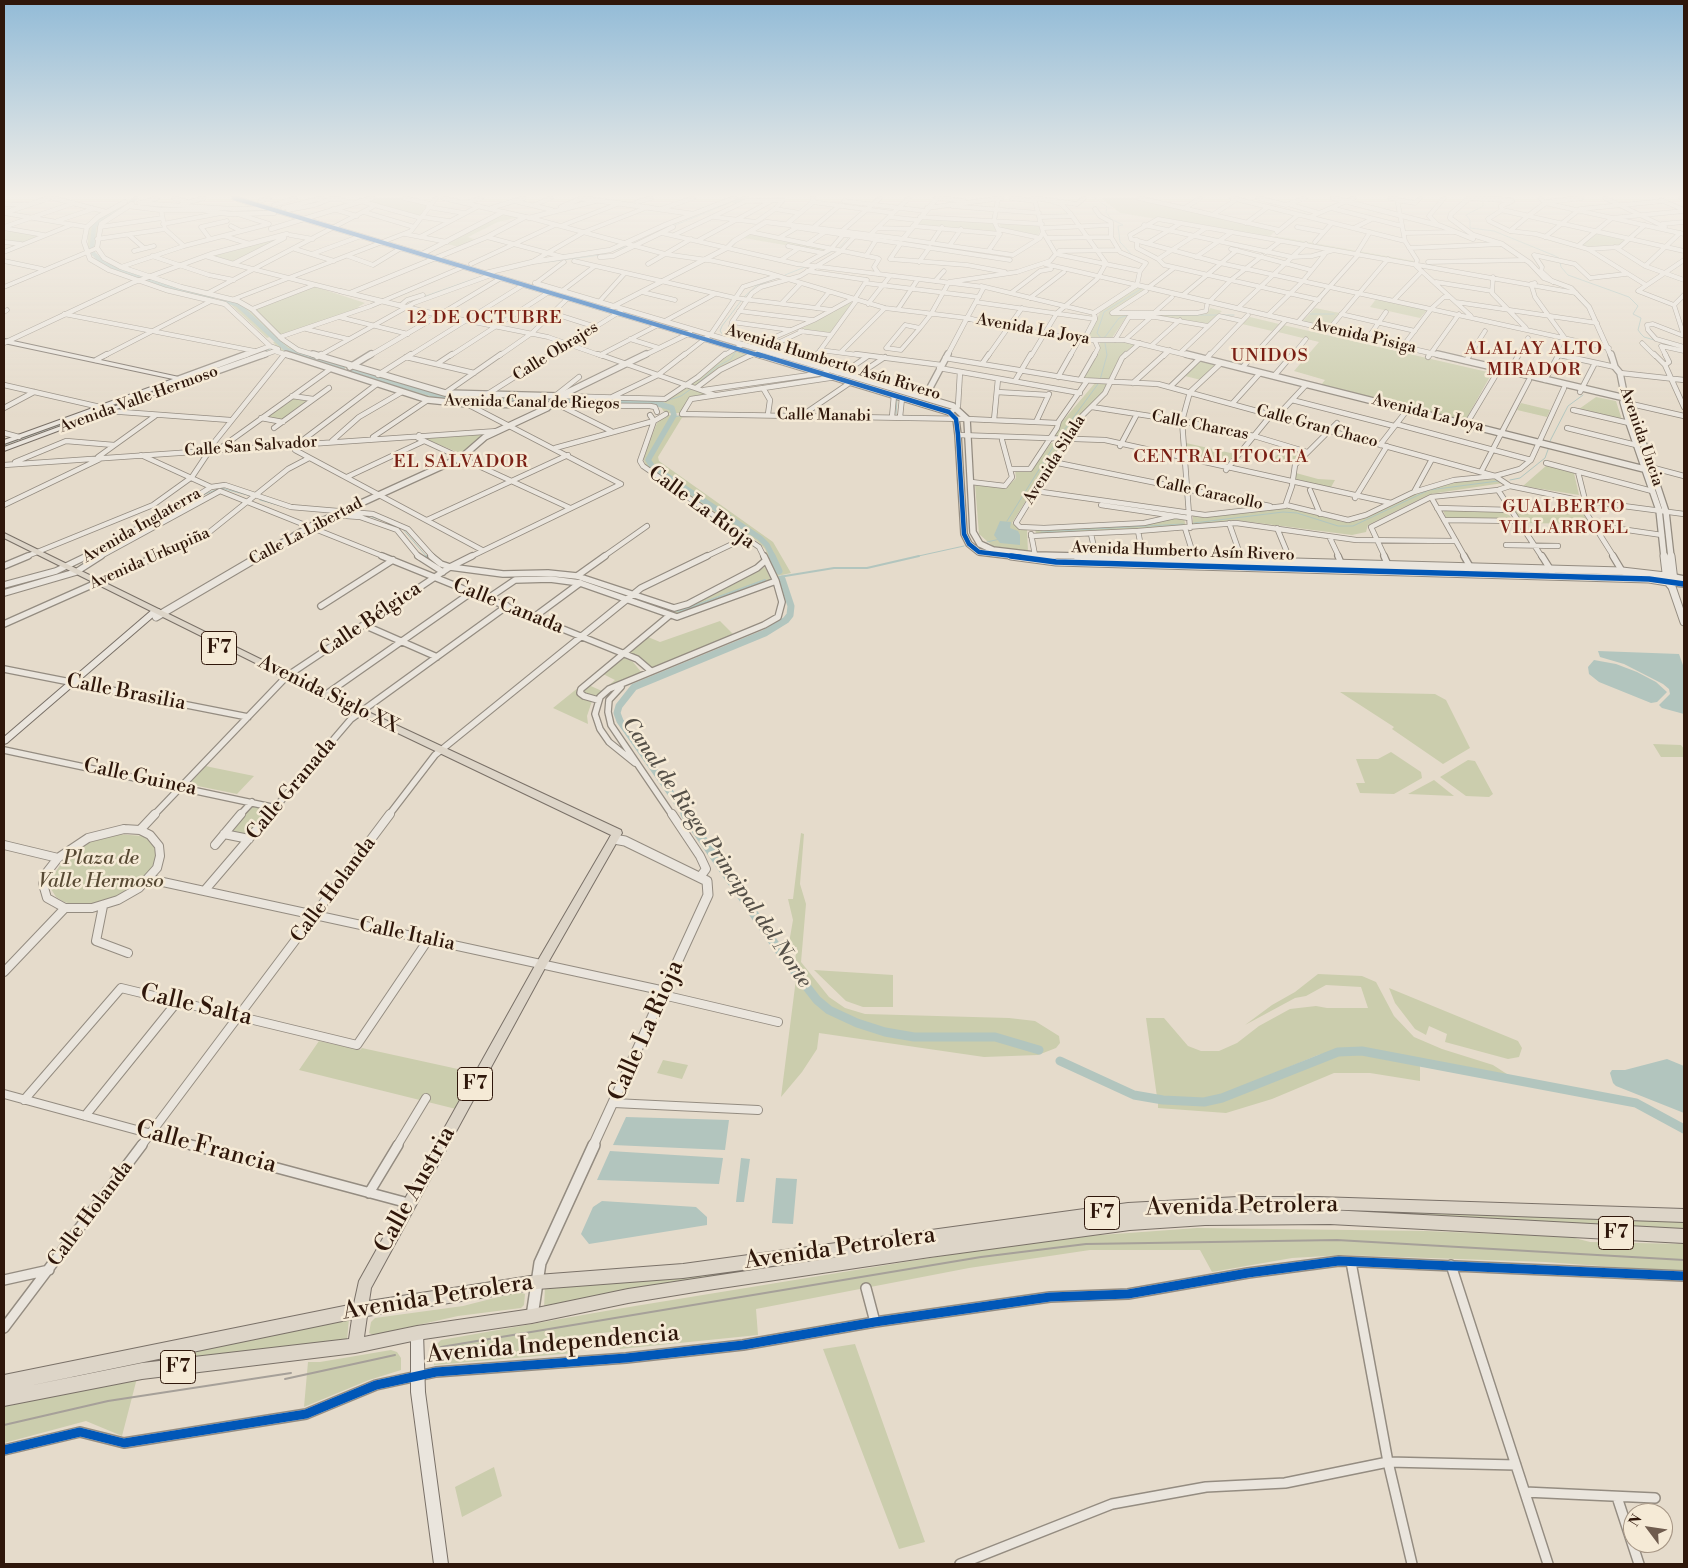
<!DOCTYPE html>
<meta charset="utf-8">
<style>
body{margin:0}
#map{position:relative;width:1688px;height:1568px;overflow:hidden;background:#e5dbcb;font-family:"Libre Bodoni",serif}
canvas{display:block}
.frame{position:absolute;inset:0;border:5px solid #2f170b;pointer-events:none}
.north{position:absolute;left:1623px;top:1503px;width:50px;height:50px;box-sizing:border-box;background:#f5ead6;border:1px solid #a69685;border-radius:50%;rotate:301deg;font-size:14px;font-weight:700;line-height:20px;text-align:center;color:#2f170b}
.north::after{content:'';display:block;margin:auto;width:18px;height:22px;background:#6f5c4e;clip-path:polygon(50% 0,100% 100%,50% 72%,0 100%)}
</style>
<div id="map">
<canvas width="1688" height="1568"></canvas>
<div class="frame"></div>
<div class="north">N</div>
</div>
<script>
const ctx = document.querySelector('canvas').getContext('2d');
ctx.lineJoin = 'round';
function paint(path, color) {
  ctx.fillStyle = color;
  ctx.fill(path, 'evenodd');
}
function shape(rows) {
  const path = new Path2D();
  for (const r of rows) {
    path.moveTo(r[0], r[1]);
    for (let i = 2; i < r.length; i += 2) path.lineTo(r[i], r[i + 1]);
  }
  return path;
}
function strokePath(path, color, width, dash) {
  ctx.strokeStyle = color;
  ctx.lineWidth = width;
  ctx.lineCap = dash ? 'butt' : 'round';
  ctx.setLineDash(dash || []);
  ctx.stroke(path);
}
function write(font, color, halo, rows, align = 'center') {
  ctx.font = font + ' "Libre Bodoni",serif';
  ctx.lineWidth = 5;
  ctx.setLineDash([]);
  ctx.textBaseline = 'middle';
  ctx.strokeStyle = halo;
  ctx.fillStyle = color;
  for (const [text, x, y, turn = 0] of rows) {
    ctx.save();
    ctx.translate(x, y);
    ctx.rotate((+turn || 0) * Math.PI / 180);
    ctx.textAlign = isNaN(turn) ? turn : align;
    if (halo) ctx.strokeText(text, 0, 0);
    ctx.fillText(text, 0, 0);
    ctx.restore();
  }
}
paint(shape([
 [375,198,401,198,427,205,420,215,416,215,363,201],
 [1101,198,1134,198,1276,230,1269,237,1120,213],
 [121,206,126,207,99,223,94,248,88,250,88,228,99,218],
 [501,214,520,217,498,222,468,237,476,240,459,247,447,244],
 [921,219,993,222,998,232,917,225],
 [999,222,1040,225,1041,229,1038,236,1001,229],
 [4,229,40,236,21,244,4,241],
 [1596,232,1627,239,1619,247,1589,248,1580,246],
 [751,233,828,249,825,252,744,238],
 [1275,236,1414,261,1413,263,1273,237],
 [282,238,233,263,211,255],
 [313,286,365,303,358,307,360,308,281,335,255,309],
 [1137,287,1143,288,1143,291,1109,313,1204,313,1209,311,1210,308,1222,311,1207,325,1157,316,1127,316,1112,338,1087,339,1101,310],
 [225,298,250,310,275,335,267,338,230,304,218,301],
 [1377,298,1428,309,1420,318,1370,307],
 [849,302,852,303,830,333,801,329],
 [1315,308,1340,313,1327,328,1302,322],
 [1250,317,1279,324,1272,331,1242,324],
 [1283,325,1492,373,1465,421,1320,386,1325,380,1294,371,1319,342,1278,332],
 [281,340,293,350,347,367,341,371,280,351,273,342],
 [1117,341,1137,343,1120,356,1108,381,1083,379,1098,354,1100,342],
 [735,351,749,354,694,387,690,384,718,360],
 [1201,360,1216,365,1201,380,1185,376],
 [352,369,438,393,553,399,548,403,466,402,431,399,345,372],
 [1095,383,1108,384,1096,403,1081,414,1067,438,1055,437,1061,423],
 [687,387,709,395,690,398,680,413,665,413,660,406,654,405,558,402,563,398,667,400],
 [293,397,310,400,282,420,265,417],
 [1596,397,1616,401,1622,420,1579,409],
 [1521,403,1550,410,1547,417,1517,410],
 [667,415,683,416,658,457,659,461,773,542,791,573,777,576,765,549,757,541,646,466,643,458,657,423],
 [490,431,462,454,423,438],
 [1051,443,1062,443,1012,523,1018,528,1027,530,1028,552,995,548,979,534,975,484,1007,487,1016,478,1015,470,1031,471],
 [1186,443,1235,454,1226,464,1187,456],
 [1285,447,1303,453,1292,464,1272,460],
 [1547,465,1574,473,1579,495,1523,486],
 [1296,473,1318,479,1335,480,1330,489,1294,480],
 [1497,479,1503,483,1430,494,1368,525,1366,532,1352,535,1235,520,1193,525,1193,516,1205,517,1290,508,1343,522,1358,521,1413,495,1456,482],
 [1443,510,1505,511,1513,519,1450,519,1446,518],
 [1514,510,1582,512,1590,524,1523,523],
 [1177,518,1184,519,1186,526,1037,535,1035,530,1153,523],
 [765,567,772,582,685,613,676,614,633,600,637,596,673,609,687,608],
 [720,621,733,634,652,668,640,657,629,653,648,637,660,642],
 [624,658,633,662,642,673,592,701,587,716,588,724,553,708,584,683,602,691,615,680,603,674],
 [1340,692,1435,694,1446,700,1470,748,1443,764,1392,729,1394,727],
 [1653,744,1681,745,1684,749,1684,757,1661,757],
 [1391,752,1421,772,1422,778,1394,794,1360,793,1356,783,1365,783,1356,759,1378,759],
 [1468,760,1475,761,1493,794,1489,797,1466,796,1440,777],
 [206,766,210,767,254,776,237,794,193,785,192,781],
 [1434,780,1454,796,1408,794],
 [251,806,268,810,247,836,229,832],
 [801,833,804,834,800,884,806,904,801,962,829,997,845,1008,865,1014,1009,1018,1035,1021,1059,1036,1060,1043,1056,1048,1038,1055,984,1057,819,1033,817,1049,802,1072,781,1097,797,971,794,967,797,947,791,947,789,943,793,920,788,899,793,899],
 [117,834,142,836,151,841,155,849,156,858,152,868,145,878,120,896,90,905,76,905,64,902,56,897,51,889,51,879,64,859,88,842],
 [814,970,893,975,893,1007,863,1007,846,1001],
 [1318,974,1362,976,1376,982,1394,1016,1414,1037,1442,1049,1493,1065,1510,1076,1359,1048,1341,1049,1318,1055,1221,1095,1201,1099,1157,1097,1146,1018,1164,1018,1188,1046,1201,1051,1219,1051,1237,1043,1259,1026,1290,1009,1316,1006,1327,1008,1368,1008,1361,987,1326,985,1306,996,1295,998,1245,1025,1272,1005,1295,992],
 [1389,988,1518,1041,1522,1048,1519,1057,1508,1059,1445,1042,1447,1034,1429,1026,1426,1035,1415,1029,1395,1003],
 [319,1041,360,1050,362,1048,476,1073,456,1109,299,1070],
 [1360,1054,1420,1065,1420,1081,1370,1073,1334,1073,1272,1099,1226,1113,1158,1108,1158,1102,1211,1104,1231,1098,1312,1063,1336,1056],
 [663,1060,688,1065,682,1079,657,1073],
 [1293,1207,1671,1220,1684,1221,1684,1229,1253,1212,544,1309,545,1286,674,1279,842,1252,1197,1209],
 [1197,1228,1426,1231,1571,1237,1590,1242,1684,1244,1684,1272,1545,1262,1343,1255,1292,1258,1212,1272,1200,1250,1090,1250,969,1268,756,1309,758,1335,620,1349,620,1331,574,1336,574,1353,434,1365,432,1354,434,1347,441,1340,617,1309,966,1252,1087,1236],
 [518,1292,525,1294,524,1305,521,1308,458,1316,373,1335,369,1333,371,1322,375,1318,463,1306],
 [349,1319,347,1340,4,1392,4,1389,40,1381],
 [855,1344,925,1542,899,1549,823,1349],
 [391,1350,397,1352,401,1358,401,1370,369,1380,304,1407,308,1362,320,1362],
 [137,1378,122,1436,86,1421,4,1443,4,1406],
 [494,1467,502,1496,462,1517,455,1487]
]), '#cbcdad');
paint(shape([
 [1000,521,1011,522,1010,528,1018,531,1020,535,1020,545,1000,543,994,535],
 [1598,651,1679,654,1684,668,1684,714,1662,708,1659,705,1670,694,1669,689,1663,684,1624,664,1600,657],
 [1594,660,1616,664,1637,672,1656,682,1667,692,1657,702,1651,703,1599,682,1589,674,1588,667],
 [1667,1059,1684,1066,1684,1113,1616,1086,1613,1083,1610,1073,1612,1070,1625,1070],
 [626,1117,729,1120,725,1150,613,1145],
 [610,1151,723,1158,719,1184,597,1180],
 [741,1158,750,1159,744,1202,736,1202],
 [776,1178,797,1179,793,1224,772,1223],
 [602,1201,696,1207,707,1217,707,1225,589,1244,581,1234,593,1207]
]), '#b2c5be');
strokePath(shape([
 [1095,198,1107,207,1106,212,1111,219,1123,225,1118,226,1120,242,1132,255],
 [1483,200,1483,206,1466,215,1470,220,1470,228,1494,231,1553,255,1559,258,1561,267,1568,275,1629,297,1638,306,1633,314,1641,318,1638,330,1641,334,1644,337,1668,344],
 [304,205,314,202],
 [222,211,264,210],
 [673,226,734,201],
 [633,244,655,233],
 [838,249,848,238],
 [548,262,600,255,628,246],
 [811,262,833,251],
 [1142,270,1147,263],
 [785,275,805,267],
 [423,297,482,276],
 [408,302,418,298],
 [1310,314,1334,314],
 [1129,315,1119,318,1105,337,1101,338,1097,333,1104,312,1141,289],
 [1169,315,1234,315],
 [723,335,720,331,722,326,744,297,756,286,777,278],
 [249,357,273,348],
 [1100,380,1107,355,1105,343],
 [695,386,716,367,731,359,736,351],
 [660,403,681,396,691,389],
 [896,414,897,399],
 [673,417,679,416],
 [1059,437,1098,384],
 [1549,443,1568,406,1583,395],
 [4,445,176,383],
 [1510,480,1520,478,1545,458,1549,447],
 [260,500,285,507],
 [180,510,205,494,221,488,251,496],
 [366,515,381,520],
 [1007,521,1055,444],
 [1194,523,1283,512,1297,513,1338,526,1353,526,1429,490,1498,481],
 [402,528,427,557],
 [1041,532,1183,524],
 [987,542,1000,539],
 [94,557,118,542,152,526],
 [914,557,964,546]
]), '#b2c5be', 1);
strokePath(shape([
 [426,556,438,565],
 [80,566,96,556],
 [779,577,834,568,867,568,919,556],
 [4,589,25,584],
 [666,608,678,611,686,609,765,580]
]), '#b2c5be', 2);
strokePath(shape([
 [734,201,747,198],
 [131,202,136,198],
 [92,248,94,226,123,207],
 [92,252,104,264,141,277],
 [148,279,175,289,213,297],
 [222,299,238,305,287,350,305,356]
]), '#b2c5be', 4.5);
strokePath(shape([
 [301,354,342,368],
 [352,371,444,397,551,401],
 [561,400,649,401,672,408,674,415,648,460,652,466,760,538,767,545,773,557]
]), '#b2c5be', 5.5);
strokePath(shape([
 [772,556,779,571],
 [686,815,620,721,617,713,619,706,634,687,765,633,786,620,790,615,791,606,782,579]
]), '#b2c5be', 7);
strokePath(shape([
 [685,814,785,959,817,1000,829,1010,857,1023,885,1032,914,1037,995,1037,1039,1050],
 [1060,1061,1134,1095,1163,1100,1204,1102,1222,1098,1338,1052,1362,1051,1636,1103,1684,1129]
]), '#b2c5be', 9);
const minorFar4 = shape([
 [53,198,107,212],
 [174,198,188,202],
 [404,198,430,204],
 [443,198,503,212],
 [939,198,964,201],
 [1011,198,1035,201,1043,232,1056,254],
 [1033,198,1077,204,1084,198],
 [1139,198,1279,230],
 [1232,198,1405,241],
 [1258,198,1286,205,1305,198],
 [1390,198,1397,199,1405,241,1417,260,1416,266,1471,316],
 [1540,198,1545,203,1684,234],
 [1605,198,1665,227],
 [1681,198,1684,199],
 [1397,200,1415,203,1420,198],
 [1661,200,1684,210],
 [260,201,269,198],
 [360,201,421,218],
 [514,201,552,210],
 [844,201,925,211],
 [637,202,651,198],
 [813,202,893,213],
 [139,203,234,209,266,208],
 [141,203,157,198],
 [466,203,481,198],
 [4,204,27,205],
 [182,204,204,198],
 [1288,204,1319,213],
 [274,205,295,198],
 [534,205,551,198],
 [952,206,1039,213],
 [428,207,464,213],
 [283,208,322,198],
 [491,208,524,198],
 [927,208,1002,198],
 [1185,208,1200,198],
 [1331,208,1402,226],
 [333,209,357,216],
 [661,209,693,198],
 [775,209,800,213],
 [1095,209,1100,216,1111,222,1111,237,1120,252,1146,263,1140,271],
 [161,210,165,229,184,246],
 [288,210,315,205,330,199,340,199,352,203],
 [1502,210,1488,219,1489,221,1510,231,1536,234,1588,249,1646,285],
 [364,212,414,227],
 [4,213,87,227],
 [238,214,269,224],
 [1214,214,1237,199],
 [422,217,449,221],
 [527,217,665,254,714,261,768,273,885,308,967,318,984,287,797,264,662,233],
 [889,217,917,220],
 [920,217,1042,224],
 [1040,217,1071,216],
 [1310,217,1354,198],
 [57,221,93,209],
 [1246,223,1268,207],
 [163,224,221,213],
 [1437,224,1429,216,1444,198],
 [1662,224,1684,222],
 [1144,225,1292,257,1312,256,1334,250],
 [231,226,241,231],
 [561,226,620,203],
 [913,226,1000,234],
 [4,227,74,203],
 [100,227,162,218],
 [793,227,1010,260],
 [814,227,840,205],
 [1297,227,1324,232],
 [4,228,44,235],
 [877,228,910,229],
 [1044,228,1110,225],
 [1354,228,1372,219],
 [998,229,1040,238],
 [842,231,880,198],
 [1510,231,1528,216,1684,251],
 [750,232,877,258,879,259,874,267,879,274],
 [1277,232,1298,215],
 [1404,233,1455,232],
 [405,234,447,242],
 [871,234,909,198],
 [129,235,144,248],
 [290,235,313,239],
 [674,235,746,201,783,200,775,209,756,222,714,217],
 [224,236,250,244],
 [420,237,479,206],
 [487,237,563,257],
 [1545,237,1580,209,1664,201],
 [779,238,796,228],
 [1047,238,1111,237],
 [97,239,165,229],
 [210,239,201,227,227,221],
 [903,239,1013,255,1040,238,1043,232],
 [699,240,773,200],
 [1137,240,1137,248,1158,259,1164,265,1319,300],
 [4,242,21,244],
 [932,242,942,227],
 [1315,242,1332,223],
 [901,243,890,259,967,265,1005,272],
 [1148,243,1181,223],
 [807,244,825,232],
 [950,245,961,229],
 [788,246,823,253],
 [1578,246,1612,218,1684,211],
 [1615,247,1645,266,1680,233],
 [1409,248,1502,244],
 [295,249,334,261],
 [1231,249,1311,270],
 [1588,249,1620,247,1645,225],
 [989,250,1000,234,994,221,998,199],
 [134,251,154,246],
 [1059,251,1119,250],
 [4,252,71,225],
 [1266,252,1279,242,1277,240],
 [1357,253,1370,232],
 [312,254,361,236],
 [1056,254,1140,271],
 [152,256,209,275,234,280],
 [348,256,373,265,401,248],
 [866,256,876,240],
 [1196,257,1232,232],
 [1158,259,1206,228],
 [781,260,799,248],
 [4,261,42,269],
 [574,261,735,298,832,310],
 [532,262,584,232,648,207],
 [919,262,930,247],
 [1428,262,1524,260],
 [233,264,340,291],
 [471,264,555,225],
 [648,264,691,239],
 [804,264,831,249,843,235],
 [1045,264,1137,285,1140,271],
 [1645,266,1684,280],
 [121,267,184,246,269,224],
 [807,271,867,280],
 [1493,277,1492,293,1526,328],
 [935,281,944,271],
 [1436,282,1492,291],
 [1553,282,1541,271,1542,267,1534,255,1575,264,1590,278,1626,274],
 [536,283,564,262],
 [865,283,979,297],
 [1535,283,1531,284,1535,297,1567,341,1559,356],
 [981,286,1094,313],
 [4,287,97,248],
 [1149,287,1174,268],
 [562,291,595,266],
 [642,292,675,300],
 [208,293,376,205],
 [1011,293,1040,271,1051,269],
 [1576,293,1158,219,1130,235,1131,239,1220,263,1609,348],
 [1183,295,1237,250],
 [1684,295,1674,305,1684,336],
 [1030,298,1064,272],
 [234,299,411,231,436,198],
 [854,300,867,280],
 [1394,300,1422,271],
 [1210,301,1231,280,1262,256],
 [599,302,625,273],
 [976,302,1095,319],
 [1456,302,1597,323],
 [782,303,801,283],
 [868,304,890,276],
 [1674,305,1638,291,1684,260],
 [400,306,407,300,423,295],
 [816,308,829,292],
 [1238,308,1306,244],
 [252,309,314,285],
 [898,309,918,279],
 [739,311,813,320],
 [4,312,7,310],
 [1155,312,1172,297],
 [552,313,596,327],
 [1112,313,1197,313,1206,311,1207,305],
 [1112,313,1146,291],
 [64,314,255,351],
 [1341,314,1415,331],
 [439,315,548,337,602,356],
 [439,315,501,278],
 [1268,315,1303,281,1325,254],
 [339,317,408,334],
 [665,321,715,294],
 [732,322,790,330],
 [1298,322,1359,254],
 [905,325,920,328,901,350,886,348,905,325],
 [920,328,931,314,949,282,1017,272,1050,261,1056,254],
 [306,329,348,339],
 [1329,329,1388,259],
 [800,331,831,335],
 [1684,336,1653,324,1647,325,1648,330,1656,339,1684,347],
 [280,337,371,306,463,267],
 [1368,338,1386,312],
 [630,339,659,348],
 [728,339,732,322,752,293,761,287,800,276,840,252,854,237],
 [1115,340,1129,317,1155,317,1208,326],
 [1125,340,1151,317],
 [1642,343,1655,356],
 [1151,346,1180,320],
 [1403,346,1432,308,1444,297,1449,297],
 [752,347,814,320,852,299],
 [820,350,866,356],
 [841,352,885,308],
 [1180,353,1219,316,1242,321],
 [602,354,658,325],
 [1560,355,1563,356],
 [104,356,211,301],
 [319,356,414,303,491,275],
 [409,356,523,285],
 [450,356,549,292],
 [499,356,532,333,568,298],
 [549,356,621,311],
 [683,356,711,334,743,287,777,276],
 [723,356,743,344],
 [750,356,803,331],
 [816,356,856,301],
 [988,356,1022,308],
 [1031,356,1057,313,1097,279,1106,263,1070,213,1061,204,1049,200],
 [1070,356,1079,340],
 [1094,356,1098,348,1095,341],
 [1125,356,1140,343],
 [1164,356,1170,350],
 [1209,356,1248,315],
 [1253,356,1286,320],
 [1292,356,1306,339],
 [1429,356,1459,314],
 [1469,356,1485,331],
 [1518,356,1528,338],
 [1666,356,1661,346,1684,351]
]);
const minorFar3 = shape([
 [598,354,715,395],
 [856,354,941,365],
 [1126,354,1122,358,1105,393,1080,418,1016,523,1020,527,1044,528,1144,523,1175,516],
 [1654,354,1665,365,1684,407],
 [1560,355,1615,367],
 [317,357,321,354],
 [406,357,474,373],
 [1428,357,1430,354],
 [945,358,1080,380,1158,384,1495,476,1510,486,1578,500,1684,514],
 [1206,359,1210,354],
 [96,360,107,354],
 [1466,361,1470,354],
 [437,364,452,354],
 [810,364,817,354],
 [982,364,989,354],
 [1665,365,1669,362,1665,354],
 [939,368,1080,393],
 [1242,368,1254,354],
 [867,369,885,357],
 [837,372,852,367,868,356],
 [1509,372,1519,354],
 [1620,373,1684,380],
 [378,375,411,354],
 [1274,376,1293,354],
 [1058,377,1071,354],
 [1080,380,1095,354],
 [1545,380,1559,354],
 [1015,381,1031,354],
 [1133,383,1165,354],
 [377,384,299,443,295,450,482,550],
 [4,385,100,407],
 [1170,387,1200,358],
 [696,388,720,370,753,354],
 [763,388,770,400,768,414],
 [704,390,824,373,829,370],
 [997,392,1048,395],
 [1580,392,1595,363],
 [445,393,501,354],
 [486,395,551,354],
 [292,396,313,399],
 [555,396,579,377],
 [560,396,665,399,698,377,725,354],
 [612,397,658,375,685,354],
 [1292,400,1394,426],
 [1627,403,1684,416],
 [467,404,621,484,470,557],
 [1232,404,1260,373],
 [552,405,650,406,655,407,657,412],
 [561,406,611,431],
 [1092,407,1182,421,1254,436,1307,452],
 [4,408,34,392],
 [1573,410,1629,423],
 [108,411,230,420],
 [952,411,958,406,960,372],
 [682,414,967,419,1058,423],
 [682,414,691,399,836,377],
 [804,414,851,382],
 [650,415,654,421,640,461,643,466,759,547,764,557],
 [1277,416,1306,385],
 [892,417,894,395],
 [900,417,902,398],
 [261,418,283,422],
 [994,420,998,379],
 [1036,422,1049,394],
 [1467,423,1497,373],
 [1396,424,1531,460],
 [274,428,329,388],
 [1567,428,1636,445],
 [4,433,19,437],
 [419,435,418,438,570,508],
 [958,435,1105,440,1391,503],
 [373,437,428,400],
 [332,441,359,417,402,392],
 [1380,445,1408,409],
 [1120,446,1137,414],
 [555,448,654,421,666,414],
 [219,449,329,370],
 [208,450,284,355],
 [141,455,211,487],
 [98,457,155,416],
 [15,462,66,441,114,445],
 [1053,462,1270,506],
 [1546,463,1652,491],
 [4,465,498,431],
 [1650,467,1684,476],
 [1011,469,1030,469,1057,428,1059,421,1087,381],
 [1226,470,1271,415],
 [1481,472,1529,380],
 [1578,472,1585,500],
 [347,477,424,441],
 [971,482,1005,486,1012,477,1002,440],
 [1310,490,1320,514],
 [1498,490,1542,557],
 [1035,491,1205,515,1285,506,1292,486,1295,465,1337,423],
 [1414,492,1432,459],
 [1431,497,1465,557],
 [1355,498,1387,446],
 [1578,500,1614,557],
 [4,505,100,459],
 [1101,505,1189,518],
 [1286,505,1348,520,1366,515,1414,492,1454,480,1495,476,1520,469,1531,460,1564,388],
 [1437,508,1511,510],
 [333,515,360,517,397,530,419,557],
 [427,520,568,455],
 [1444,520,1518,521],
 [1229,523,1241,557],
 [1593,525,1662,535],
 [1185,528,1194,557],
 [1190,528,1182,421,1190,392,1221,363],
 [1277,528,1289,557],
 [1138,531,1143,557],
 [1031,534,1035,555],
 [1091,534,1096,556],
 [1031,536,1138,531,1236,523,1356,540,1456,541],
 [1330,538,1339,557],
 [1506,545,1558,546],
 [25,557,153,505,192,477,210,450],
 [85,557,118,537,162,518,211,487,225,485,291,507,373,514,408,529,433,557],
 [99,557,220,491,385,557],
 [154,557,207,534,288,469,309,458],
 [603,557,647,526],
 [705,557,745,538],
 [1385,557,1371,527,1431,497,1498,490,1510,486]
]);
const minorFar2 = shape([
 [382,556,637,659,651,671],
 [418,556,443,572],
 [431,556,441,564,450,567,503,574,548,573,577,576,674,608,688,604,757,568,766,560],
 [1143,556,1143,558],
 [1193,556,1194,559],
 [1241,556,1243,562],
 [1288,556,1291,563],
 [1338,556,1342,565],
 [1384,556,1389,567],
 [1464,556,1472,570],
 [1542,556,1552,572],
 [1613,556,1622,571],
 [4,566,28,556],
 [577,576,605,556],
 [1674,577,1684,579],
 [1674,583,1684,584],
 [4,585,56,571,87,556],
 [4,593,76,572,101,556],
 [487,599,515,580,550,579,580,583,677,617,776,581],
 [321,606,393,560],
 [534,617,580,583],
 [4,624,157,556],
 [364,625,437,657],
 [4,669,248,717],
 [621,687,609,700,608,712,611,725,672,815],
 [325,695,472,592],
 [598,700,584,696,580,693,581,689,670,615],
 [4,750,276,808],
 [635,763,609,742,600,729,595,714,600,697,609,689,764,625,778,617,782,602,776,581,764,556],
 [154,815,287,676,450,567,472,556],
 [240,815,252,802],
 [269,815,351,719,507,606],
 [389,815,435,755,641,588,707,556]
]);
const minorFar1 = shape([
 [672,814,700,856,706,869,700,877],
 [124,829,140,830,150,835,159,846,160,856,157,868,139,888,118,900,92,908,65,908,47,898,43,884,47,872,58,858,88,838,124,829],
 [140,830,155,814],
 [224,834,249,839],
 [4,845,58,858],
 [215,845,241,814],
 [149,879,665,991],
 [205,890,270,814],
 [103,906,96,941,128,953],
 [4,972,65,908],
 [663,995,778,1022],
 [4,1094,196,1146],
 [24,1100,121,988,357,1045,428,940],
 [614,1103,758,1110],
 [85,1116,177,1002],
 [141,1146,390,814],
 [397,1146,426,1098]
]);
const minor = shape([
 [191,1145,408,1203],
 [369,1193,398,1145],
 [1351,1262,1388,1462,1412,1564],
 [1451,1265,1548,1564],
 [4,1280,49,1270],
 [866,1288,875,1322],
 [4,1328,142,1145],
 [4,1450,80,1432,124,1443,306,1414,376,1385,436,1372,626,1358,743,1345,875,1322,1050,1297,1128,1294,1248,1273,1339,1261,1684,1276],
 [1525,1492,1655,1498],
 [1617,1497,1639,1564],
 [960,1564,1112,1504,1206,1487,1285,1483,1388,1462,1516,1465]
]);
const tertiaryFar4 = shape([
 [234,198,761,356],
 [581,198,693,214],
 [1333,198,1441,226,1473,239],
 [1581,198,1547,202,1528,216,1502,210,1501,206,1512,201,1510,200,1469,198,1451,214,1450,218,1473,235,1502,244,1530,263,1544,278,1571,288,1589,307,1611,356],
 [125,202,98,217,87,227,84,242,90,259,109,270,166,290,225,304,270,346,278,349,275,351],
 [132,204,101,224,97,248,104,258,121,267,181,287,238,301,252,309,282,339,298,350,318,356],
 [129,206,161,210,202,210,230,214,274,213],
 [561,207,582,198],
 [4,213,49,198],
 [529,218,595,201],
 [788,223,813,202,813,198],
 [271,229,372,198],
 [422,254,503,212,525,217],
 [206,256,233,264,284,238],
 [600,257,613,256,673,227],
 [486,273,532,262,610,250,665,225,734,198],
 [535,283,782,356],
 [340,291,439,315],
 [350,293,487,237,525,217],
 [612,307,727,248,734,241,766,222,903,239,937,198],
 [1084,340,1095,319,1094,313,1137,285,1443,356],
 [4,343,132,283,211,254,287,234],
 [275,351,290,356],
 [243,356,270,346],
 [261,356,275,351],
 [369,356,439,315],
 [643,356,690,333],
 [947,356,967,318,1007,328,1084,340,1125,340,1191,356]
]);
const tertiaryFar3 = shape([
 [286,354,428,400,467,404,552,405],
 [313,354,445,393,560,396],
 [757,354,949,412,956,419,958,435,964,534,969,544,979,552,1021,557],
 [778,354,953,406,967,419,973,532,980,544,993,550,1035,555,1123,557],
 [1186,354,1652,471],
 [1437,354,1625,398],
 [1611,354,1615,367,1620,373,1625,398,1630,403,1666,512,1671,557],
 [350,367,371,354],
 [179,379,247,354],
 [186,382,265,354],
 [925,397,948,354],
 [1625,398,1623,402,1629,423,1659,510,1664,557],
 [258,557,311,526,462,457,485,437,547,408,560,396,646,354]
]);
const tertiaryFar2 = shape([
 [1011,556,1056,562,1649,579,1674,583],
 [1077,556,1622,571,1674,577],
 [1664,556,1667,581,1672,587,1684,622],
 [1671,556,1674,581],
 [156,617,260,556]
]);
const tertiaryFar1 = shape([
 [593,1146,708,895,707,881,625,841,614,839]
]);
const tertiary = shape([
 [532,1316,540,1263,594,1145]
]);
const secondary = shape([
 [4,339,179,377,189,382,4,451,4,447,181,382,179,381,4,444,4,440,173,379,4,343,4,339],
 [153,609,159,609,160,611,7,743,4,744,4,737,153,609],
 [417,1327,422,1328,423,1333,425,1392,448,1564,434,1564,411,1392,411,1333,412,1328,417,1327]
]);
const trunk = shape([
 [4,533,364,710,621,830,622,833,545,968,371,1288,369,1301,537,1275,683,1264,1128,1203,1238,1197,1318,1197,1684,1209,1684,1222,1318,1209,1238,1209,1208,1211,1330,1210,1684,1229,1684,1243,1330,1224,1205,1225,1130,1230,930,1257,701,1291,628,1303,532,1323,417,1340,355,1353,142,1379,4,1406,4,1375,354,1304,359,1281,537,962,611,835,358,714,4,538,4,533],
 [846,1256,628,1289,532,1309,417,1326,364,1337,367,1316,537,1289,683,1278,846,1256],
 [352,1319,349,1339,142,1363,28,1386,352,1319]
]);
strokePath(minorFar4, '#948c81', 5);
strokePath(minorFar3, '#948c81', 6);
strokePath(minorFar2, '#948c81', 8);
strokePath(minorFar1, '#948c81', 10);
strokePath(minor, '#948c81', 12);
strokePath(tertiaryFar4, '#948c81', 5.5);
strokePath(tertiaryFar3, '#948c81', 8);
strokePath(tertiaryFar2, '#948c81', 9);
strokePath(tertiaryFar1, '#948c81', 11);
strokePath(tertiary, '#948c81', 14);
strokePath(secondary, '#7a7168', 2);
strokePath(trunk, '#7a7168', 2);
strokePath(minorFar4, '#eae5dd', 4);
strokePath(minorFar3, '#eae5dd', 4.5);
strokePath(minorFar2, '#eae5dd', 5.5);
strokePath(minorFar1, '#eae5dd', 8);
strokePath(minor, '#eae5dd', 9);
strokePath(tertiaryFar4, '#eae5dd', 4.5);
strokePath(tertiaryFar3, '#eae5dd', 5.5);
strokePath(tertiaryFar2, '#eae5dd', 7);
strokePath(tertiaryFar1, '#eae5dd', 9);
strokePath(tertiary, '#eae5dd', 11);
paint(secondary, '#eae5dd');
paint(trunk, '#ddd5c8');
strokePath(shape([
 [441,1347,981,1257,1086,1244,1337,1240,1684,1260],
 [285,1379,395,1355],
 [4,1425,108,1401,291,1373]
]), '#a6a099', 2);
strokePath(shape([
 [234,198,761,356]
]), '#0057b8', 4);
strokePath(shape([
 [757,354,949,412,956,419,958,435,964,534,969,544,979,552,1021,557]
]), '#0057b8', 4.5);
strokePath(shape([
 [1011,556,1056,562,1649,579,1684,584]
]), '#0057b8', 5.5);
strokePath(shape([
 [4,1450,80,1432,124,1443,306,1414,376,1385,436,1372,626,1358,743,1345,875,1322,1050,1297,1128,1294,1248,1273,1339,1261,1684,1276]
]), '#0057b8', 9);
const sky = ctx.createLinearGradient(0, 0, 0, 417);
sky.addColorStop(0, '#92bbd7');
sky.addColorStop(0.47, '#f3efe8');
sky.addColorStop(1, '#f3efe800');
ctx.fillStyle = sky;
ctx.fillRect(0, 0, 1688, 417);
write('16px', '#2f170b', '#f5ead6', [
 ["Avenida La Joya",1033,330,10],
 ["Avenida Pisiga",1364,337,13],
 ["Calle Obrajes",556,352,-32],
 ["Avenida Humberto Asín Rivero",833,363,17],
 ["Avenida Valle Hermoso",139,400,-20],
 ["Avenida Canal de Riegos",532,403,1],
 ["Avenida La Joya",1428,414,14],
 ["Calle Manabi",824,416,1],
 ["Calle Charcas",1200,426,11],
 ["Calle Gran Chaco",1317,427,15],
 ["Avenida Uncia",1641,437,71],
 ["Calle San Salvador",251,447,-4],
 ["Avenida Silala",1055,460,-58],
 ["Calle Caracollo",1209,494,12],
 ["Avenida Inglaterra",142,526,-30],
 ["Calle La Libertad",306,532,-28],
 ["Avenida Humberto Asín Rivero",1183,552,2],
 ["Avenida Urkupiña",150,559,-24]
]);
ctx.letterSpacing = '1px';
write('18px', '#7a1f14', '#f5ead6', [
 ["12 DE OCTUBRE",485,319],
 ["ALALAY ALTO",1534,350],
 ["MIRADOR",1534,371],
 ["UNIDOS",1270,357],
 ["CENTRAL ITOCTA",1221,458],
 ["EL SALVADOR",461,463],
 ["GUALBERTO",1564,508],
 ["VILLARROEL",1564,529]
]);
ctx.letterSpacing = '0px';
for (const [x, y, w] of [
 [219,648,35],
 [475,1084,35],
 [1102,1213,35],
 [1616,1233,35],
 [178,1367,35]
]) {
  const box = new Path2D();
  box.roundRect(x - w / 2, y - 16.5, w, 33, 4);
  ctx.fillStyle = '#f5ead6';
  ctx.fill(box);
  strokePath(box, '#2f170b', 1);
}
write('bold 19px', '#2f170b', null, [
 ["F7",219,648],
 ["F7",475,1084],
 ["F7",1102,1213],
 ["F7",1616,1233],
 ["F7",178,1367]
]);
write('20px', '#2f170b', '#f5ead6', [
 ["Calle La Rioja",701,508,36],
 ["Calle Canada",508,607,22],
 ["Calle Bélgica",371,620,-34],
 ["Calle Brasilia",126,693,11],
 ["Avenida Siglo XX",328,695,26],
 ["Calle Guinea",140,778,12],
 ["Calle Granada",292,789,-50],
 ["Calle Holanda",334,890,-53],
 ["Calle Italia",407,935,12],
 ["Calle Holanda",91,1214,-53]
]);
write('italic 20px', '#584a34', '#f5ead6', [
 ["Plaza de",101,859],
 ["Valle Hermoso",101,882]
]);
write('italic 21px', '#555048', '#f5ead6', [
 ["Canal de Riego Principal del Norte",716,853,56]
]);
write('24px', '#2f170b', '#f5ead6', [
 ["Calle Salta",196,1006,13],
 ["Calle La Rioja",647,1031,-66],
 ["Calle Francia",206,1148,15],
 ["Calle Austria",416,1190,-61],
 ["Avenida Petrolera",1242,1207,-1],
 ["Avenida Petrolera",840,1249,-8],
 ["Avenida Petrolera",438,1298,-9],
 ["Avenida Independencia",553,1345,-5]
]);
</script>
